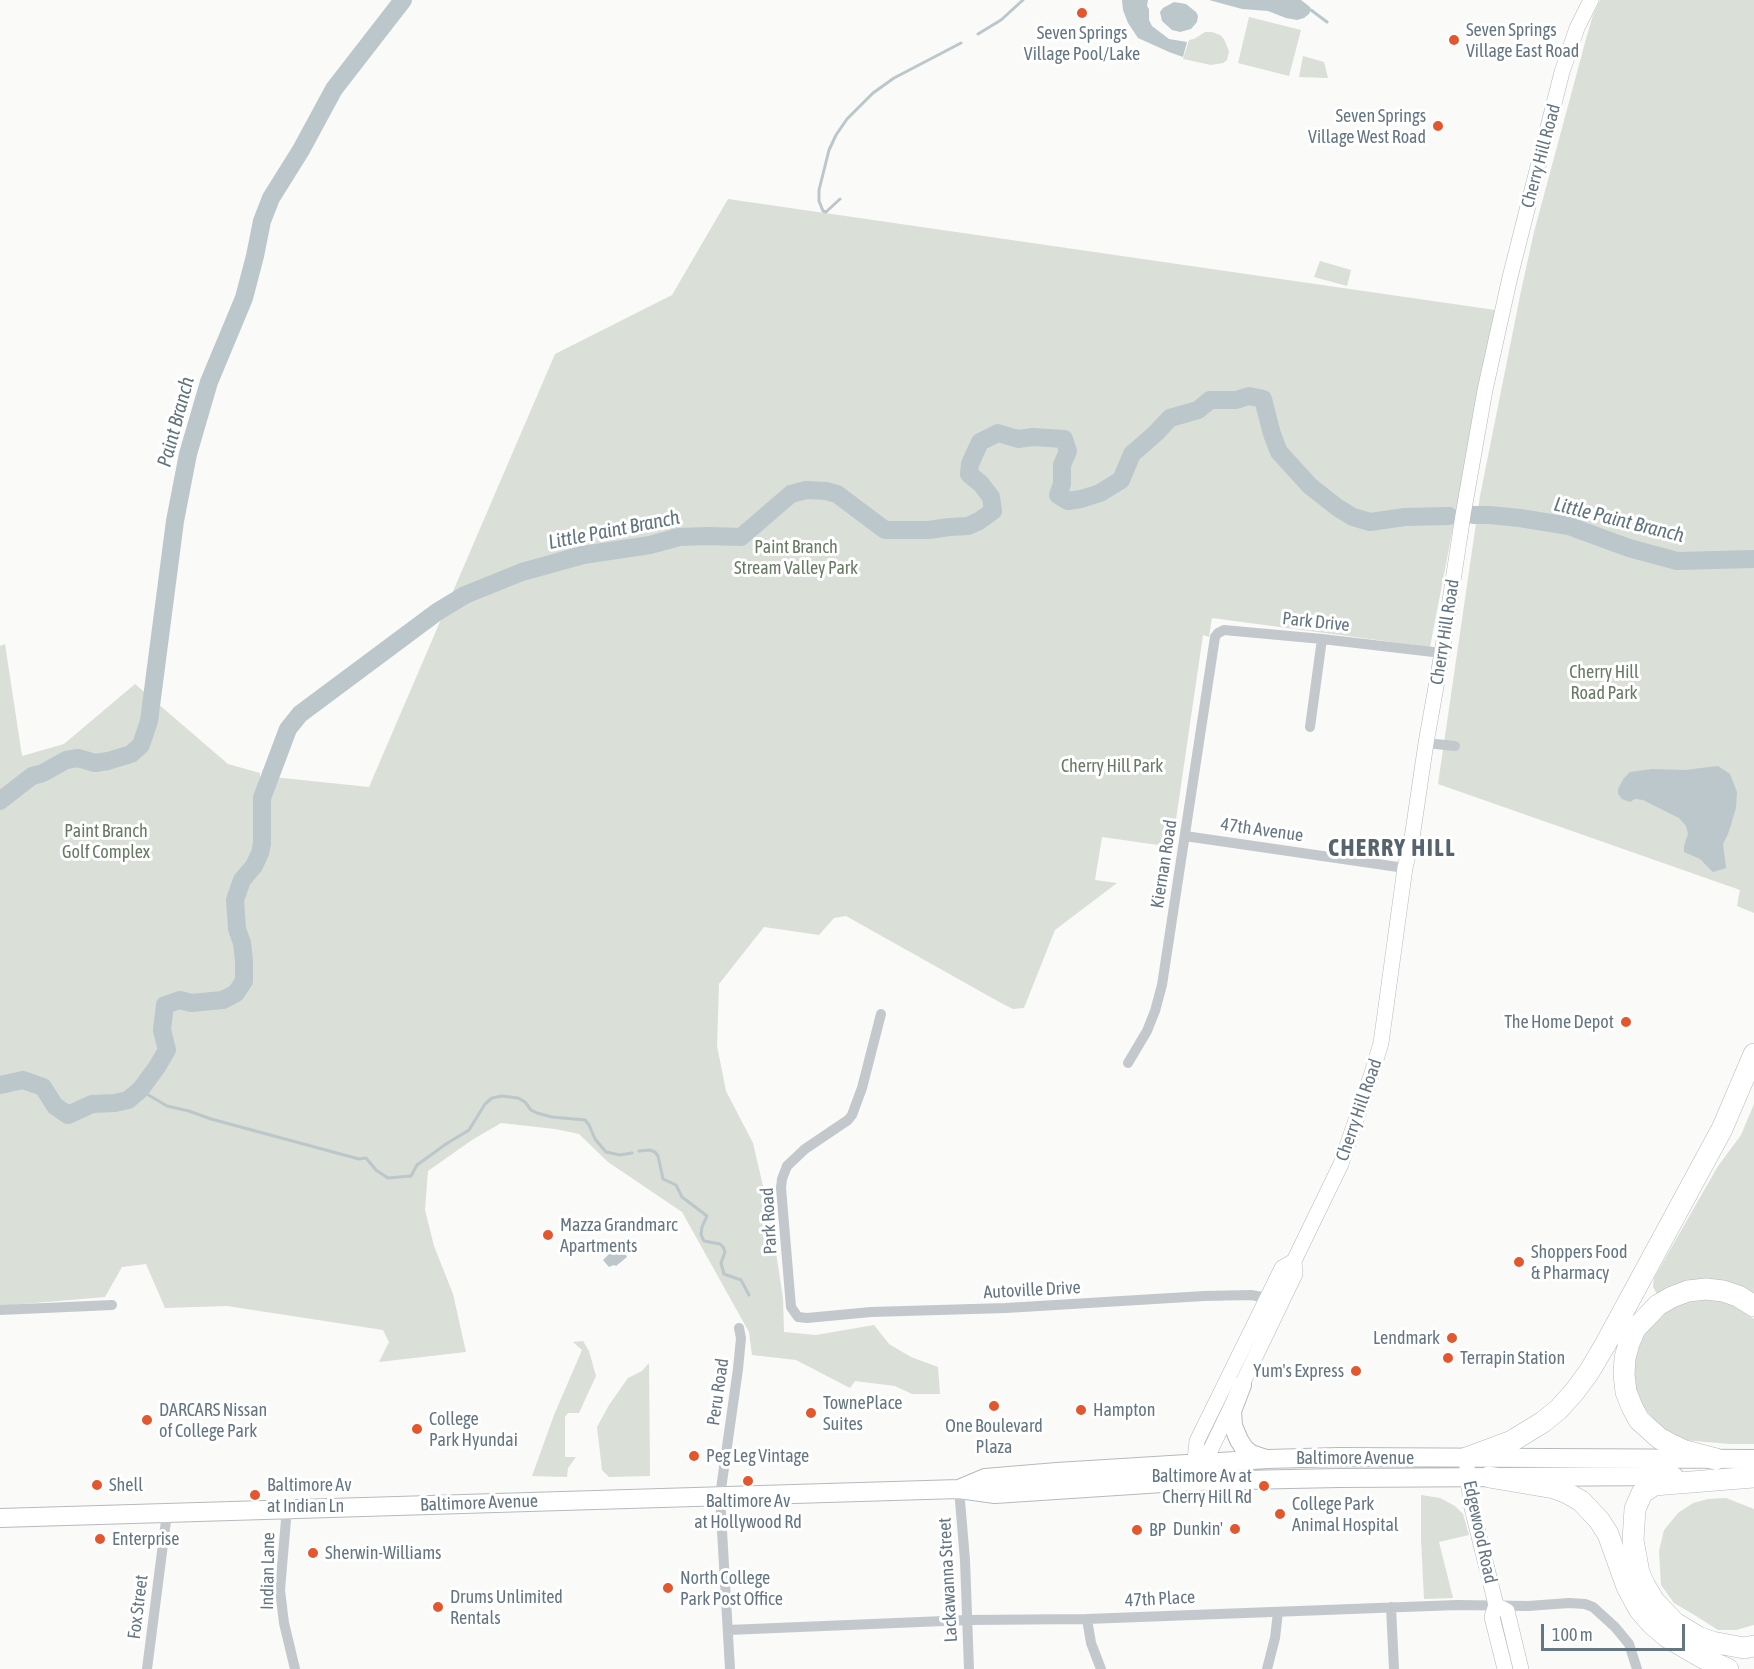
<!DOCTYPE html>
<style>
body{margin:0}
#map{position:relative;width:1754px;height:1669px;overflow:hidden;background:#fafaf8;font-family:"Asap Condensed",sans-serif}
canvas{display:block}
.scale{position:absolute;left:1541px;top:1624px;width:144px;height:27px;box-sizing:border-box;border:3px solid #657683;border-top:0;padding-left:8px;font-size:18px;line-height:21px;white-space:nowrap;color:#657683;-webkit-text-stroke:4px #fff;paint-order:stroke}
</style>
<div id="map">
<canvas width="1754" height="1669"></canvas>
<div class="scale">100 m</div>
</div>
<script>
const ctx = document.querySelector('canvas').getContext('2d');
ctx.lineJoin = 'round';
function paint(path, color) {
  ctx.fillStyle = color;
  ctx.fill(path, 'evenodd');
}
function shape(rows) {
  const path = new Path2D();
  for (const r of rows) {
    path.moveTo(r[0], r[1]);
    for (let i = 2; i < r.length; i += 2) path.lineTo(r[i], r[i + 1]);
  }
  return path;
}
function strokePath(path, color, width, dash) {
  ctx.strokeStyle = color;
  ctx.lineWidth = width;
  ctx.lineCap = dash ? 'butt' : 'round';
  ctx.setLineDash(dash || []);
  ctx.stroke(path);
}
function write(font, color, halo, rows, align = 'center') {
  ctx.font = font + ' "Asap Condensed",sans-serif';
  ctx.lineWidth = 6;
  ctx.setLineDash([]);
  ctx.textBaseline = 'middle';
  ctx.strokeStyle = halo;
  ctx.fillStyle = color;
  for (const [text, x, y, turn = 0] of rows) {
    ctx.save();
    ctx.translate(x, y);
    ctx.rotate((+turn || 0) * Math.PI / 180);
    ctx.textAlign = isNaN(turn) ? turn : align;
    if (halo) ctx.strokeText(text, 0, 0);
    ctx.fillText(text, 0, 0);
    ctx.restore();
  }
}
paint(shape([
 [1600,0,1754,0,1754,913,1737,906,1740,890,1438,784,1480,496,1521,291,1534,232,1586,39,1593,15],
 [1249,17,1301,30,1289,76,1238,63],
 [1205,32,1212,32,1220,35,1224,39,1229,51,1227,60,1223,63,1211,65,1183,59,1189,40,1194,39],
 [1303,56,1324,62,1328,78,1299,77],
 [728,199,1495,310,1430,647,1212,618,1209,637,1203,635,1172,847,1102,837,1095,880,1117,883,1055,930,1024,1008,1013,1009,1001,1003,846,916,834,918,819,935,764,927,719,984,717,1046,726,1091,753,1143,771,1220,783,1298,784,1332,816,1335,874,1325,889,1344,911,1357,938,1367,940,1394,912,1394,895,1386,855,1381,850,1388,796,1360,752,1355,749,1332,682,1212,608,1162,579,1134,555,1129,501,1123,472,1140,428,1171,425,1210,434,1246,453,1294,466,1352,379,1362,389,1342,383,1330,227,1306,165,1308,146,1264,122,1267,105,1297,0,1306,0,646,5,644,22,756,64,744,135,684,228,764,260,773,260,778,262,778,263,776,369,787,555,354,672,295],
 [1320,261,1351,270,1347,286,1314,277],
 [1754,1104,1754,1296,1657,1294,1653,1287,1654,1278,1718,1166,1741,1135],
 [1708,1298,1734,1305,1754,1319,1754,1444,1731,1444,1682,1440,1661,1427,1644,1408,1635,1389,1634,1360,1640,1334,1660,1315,1690,1299],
 [583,1341,589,1351,596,1376,579,1413,568,1413,565,1417,565,1457,576,1457,568,1468,567,1477,532,1476,554,1415,582,1350,573,1342],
 [649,1363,650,1476,609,1477,602,1470,597,1427,609,1405,628,1378,642,1371],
 [1421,1495,1440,1498,1455,1506,1463,1514,1469,1535,1439,1542,1453,1598,1424,1599,1421,1539],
 [1726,1498,1754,1509,1754,1625,1736,1630,1718,1630,1696,1616,1674,1603,1661,1585,1659,1551,1664,1530,1678,1513,1693,1503,1708,1499]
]), '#dadfd7');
paint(shape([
 [1122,0,1148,0,1147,6,1149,9,1149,20,1152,26,1169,39,1187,42,1183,57,1169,52,1138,38,1128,23,1123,10],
 [1209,0,1301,0,1310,7,1311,10,1309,14,1304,18,1297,20,1286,18,1268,11,1242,9],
 [1174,2,1186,4,1196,12,1198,16,1197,22,1191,29,1180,32,1172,30,1162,21,1160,12,1163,8],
 [1718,766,1730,774,1737,792,1736,808,1728,834,1723,844,1726,868,1713,872,1700,859,1684,852,1684,846,1688,834,1686,826,1679,818,1643,800,1635,799,1630,802,1622,799,1618,794,1618,789,1624,778,1630,772,1652,769,1685,770],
 [624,1243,630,1250,626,1255,627,1257,616,1266,614,1265,609,1267,603,1260,608,1255,607,1250,608,1247,613,1245,619,1247]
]), '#bbc7cb');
strokePath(shape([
 [1311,10,1327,22],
 [978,34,1001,20,1023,0],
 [840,199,826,212,823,211,819,201,819,190,829,150,836,135,847,119,873,93,894,78,961,43],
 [140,1090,167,1106,189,1111,211,1119,359,1159,366,1158,376,1170,388,1178,411,1176,417,1165,446,1144,469,1130,485,1104,492,1098,502,1096,518,1098,525,1102,531,1110,537,1113,552,1117,585,1120,589,1125,595,1139,606,1152,620,1155,632,1153],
 [639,1151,650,1150,655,1152,658,1156,663,1179,676,1185,682,1197,707,1216,702,1227,701,1235,704,1241,720,1244,723,1247,725,1252,721,1263,724,1274,741,1280,749,1295]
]), '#bbc7cb', 3);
strokePath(shape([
 [1473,515,1489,515,1520,518,1569,526,1629,548,1677,561,1754,559],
 [0,801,32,776,43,773,66,760,78,758,95,763,108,761,131,754,141,745,149,721,175,521,188,454,209,382,244,298,255,256,262,221,271,198,301,150,334,89,403,0],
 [0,1085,23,1080,43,1087,55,1106,68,1115,92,1104,115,1103,128,1100,140,1090,157,1067,167,1050,162,1030,165,1005,180,1000,191,1003,223,1000,236,993,244,981,244,961,242,943,237,929,235,900,242,880,254,866,260,853,262,844,262,798,288,729,300,714,437,612,465,595,522,572,583,555,650,545,679,537,708,536,741,537,791,494,806,490,826,491,837,494,885,530,928,530,950,527,968,526,979,521,993,511,991,497,981,484,969,474,970,464,980,442,998,433,1018,439,1033,437,1064,439,1068,451,1062,465,1062,484,1058,495,1068,501,1081,499,1100,493,1121,480,1132,454,1156,433,1170,418,1198,410,1210,400,1236,400,1249,396,1263,399,1272,434,1279,452,1310,486,1338,508,1353,517,1370,522,1405,517,1449,516]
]), '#bbc7cb', 18);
const secondary = shape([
 [1194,1464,1210,1451,1295,1274,1294,1261,1341,1164,1372,1073,1381,1043,1405,868,1412,838,1426,743,1442,653,1463,515,1485,390,1510,277,1562,72,1577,28,1591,0],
 [1467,1467,1471,1504,1496,1605,1492,1617,1505,1669],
 [1194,1469,1197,1441,1282,1268,1294,1261],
 [1496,1605,1507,1611,1521,1669]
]);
const primary = shape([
 [1242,1385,1232,1411,1233,1426,1239,1440,1244,1448,1251,1454,1266,1459],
 [959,1489,985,1478,1057,1472,1268,1459,1339,1457,1754,1459],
 [0,1518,959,1489,995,1494,1193,1481,1339,1478,1674,1476]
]);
const highway = shape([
 [1466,1458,1512,1441,1543,1422,1559,1409,1575,1391,1589,1372,1605,1345,1722,1129,1754,1054],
 [1716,1459,1685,1451,1672,1445,1659,1438,1639,1420,1632,1407,1626,1392,1624,1374,1625,1358,1629,1343,1635,1329,1658,1305,1672,1297,1688,1291,1706,1289,1723,1291,1738,1296,1754,1306],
 [1489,1477,1554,1488,1567,1493,1581,1501,1599,1520,1608,1534,1627,1587,1639,1609,1652,1624,1667,1637,1703,1658,1728,1669],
 [1754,1477,1654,1485,1642,1493,1635,1509,1633,1540,1639,1573,1645,1586,1654,1601,1675,1623,1698,1637,1712,1642,1744,1648,1754,1646]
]);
strokePath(secondary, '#b3babf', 16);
strokePath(primary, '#b5babe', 20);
strokePath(highway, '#b4b9bd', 22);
strokePath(shape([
 [1310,727,1322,639],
 [1426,743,1455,746],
 [1185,836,1405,868],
 [881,1014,862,1088,852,1115,848,1120,805,1149,787,1166,782,1179,781,1188,791,1307,798,1317,807,1318,871,1312,1006,1308,1204,1296,1251,1295,1268,1298],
 [1128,1063,1147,1031,1155,1011,1162,985,1215,637,1218,633,1224,630,1322,639,1442,653],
 [0,1310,112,1305],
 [959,1489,965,1560,969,1669],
 [287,1508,280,1590,284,1623,295,1669],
 [1391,1607,1394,1669],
 [1087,1619,1091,1643,1101,1669],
 [728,1630,968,1620,1087,1619,1457,1605,1528,1606,1569,1603,1585,1604,1593,1607,1615,1627,1629,1644,1637,1669],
 [147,1669,167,1513],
 [730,1669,720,1496,738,1369,741,1338,739,1328],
 [1267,1669,1275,1638,1278,1612]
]), '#c3c8cc', 10);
strokePath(secondary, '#fff', 15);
strokePath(primary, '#fff', 18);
strokePath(highway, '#fff', 21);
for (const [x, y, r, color] of [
 [1082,13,6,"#e4572e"],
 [1454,40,6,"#e4572e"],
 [1438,126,6,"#e4572e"],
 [1626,1022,6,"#e4572e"],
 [548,1235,6,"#e4572e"],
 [1519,1262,6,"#e4572e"],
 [1452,1338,6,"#e4572e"],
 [1448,1358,6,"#e4572e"],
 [1356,1371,6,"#e4572e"],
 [994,1406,6,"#e4572e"],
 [1081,1410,6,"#e4572e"],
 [811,1413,6,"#e4572e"],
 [147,1420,6,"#e4572e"],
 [417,1429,6,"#e4572e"],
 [694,1456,6,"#e4572e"],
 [748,1481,6,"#e4572e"],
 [97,1485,6,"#e4572e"],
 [1264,1486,6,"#e4572e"],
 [255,1495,6,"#e4572e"],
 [1280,1514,6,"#e4572e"],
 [1235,1529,6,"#e4572e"],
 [1137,1530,6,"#e4572e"],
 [100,1539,6,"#e4572e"],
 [313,1553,6,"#e4572e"],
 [668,1588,6,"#e4572e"],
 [438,1607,6,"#e4572e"]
]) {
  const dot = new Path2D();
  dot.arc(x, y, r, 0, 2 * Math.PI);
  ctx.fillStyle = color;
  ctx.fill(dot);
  strokePath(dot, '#fff', 2);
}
write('18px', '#657683', '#fff', [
 ["Seven Springs",1466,30],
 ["Village East Road",1466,51],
 ["Seven Springs",1082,33,"center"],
 ["Village Pool/Lake",1082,54,"center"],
 ["Seven Springs",1426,116,"right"],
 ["Village West Road",1426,137,"right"],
 ["The Home Depot",1614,1022,"right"],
 ["Mazza Grandmarc",560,1225],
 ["Apartments",560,1246],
 ["Shoppers Food",1531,1252],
 ["& Pharmacy",1531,1273],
 ["Lendmark",1440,1338,"right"],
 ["Terrapin Station",1460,1358],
 ["Yum's Express",1344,1371,"right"],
 ["TownePlace",823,1403],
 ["Suites",823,1424],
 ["DARCARS Nissan",159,1410],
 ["of College Park",159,1431],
 ["Hampton",1093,1410],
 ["College",429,1419],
 ["Park Hyundai",429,1440],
 ["One Boulevard",994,1426,"center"],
 ["Plaza",994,1447,"center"],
 ["Peg Leg Vintage",706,1456],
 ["Baltimore Av at",1252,1476,"right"],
 ["Cherry Hill Rd",1252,1497,"right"],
 ["Shell",109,1485],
 ["Baltimore Av",267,1485],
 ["at Indian Ln",267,1506],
 ["Baltimore Av",748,1501,"center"],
 ["at Hollywood Rd",748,1522,"center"],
 ["College Park",1292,1504],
 ["Animal Hospital",1292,1525],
 ["Dunkin'",1223,1529,"right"],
 ["BP",1149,1530],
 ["Enterprise",112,1539],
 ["Sherwin-Williams",325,1553],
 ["North College",680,1578],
 ["Park Post Office",680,1599],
 ["Drums Unlimited",450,1597],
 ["Rentals",450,1618]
], 'left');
write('18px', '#657683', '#fff', [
 ["Cherry Hill Road",1541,156,-75],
 ["Park Drive",1316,622,6],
 ["Cherry Hill Road",1445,632,-81],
 ["47th Avenue",1262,830,8],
 ["Kiernan Road",1164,864,-81],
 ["Cherry Hill Road",1359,1110,-71],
 ["Park Road",769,1221,-93],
 ["Autoville Drive",1032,1290,-3],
 ["Peru Road",718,1392,-82],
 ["Baltimore Avenue",1355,1458],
 ["Baltimore Avenue",479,1503,-2],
 ["Edgewood Road",1480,1532,78],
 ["Indian Lane",268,1571,-89],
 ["Lackawanna Street",948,1580,-93],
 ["47th Place",1160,1599,-3],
 ["Fox Street",138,1607,-83]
]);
write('18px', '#687a64', '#fff', [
 ["Paint Branch",796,547],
 ["Stream Valley Park",796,568],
 ["Cherry Hill",1604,672],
 ["Road Park",1604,693],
 ["Cherry Hill Park",1112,766],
 ["Paint Branch",106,831],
 ["Golf Complex",106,852]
]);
write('italic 20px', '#60757c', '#fff', [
 ["Paint Branch",176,422,-75],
 ["Little Paint Branch",1619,520,14],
 ["Little Paint Branch",614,530,-11]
]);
ctx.letterSpacing = '1.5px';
write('bold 24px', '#57646e', '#fff', [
 ["CHERRY HILL",1392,848]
]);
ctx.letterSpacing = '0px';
</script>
